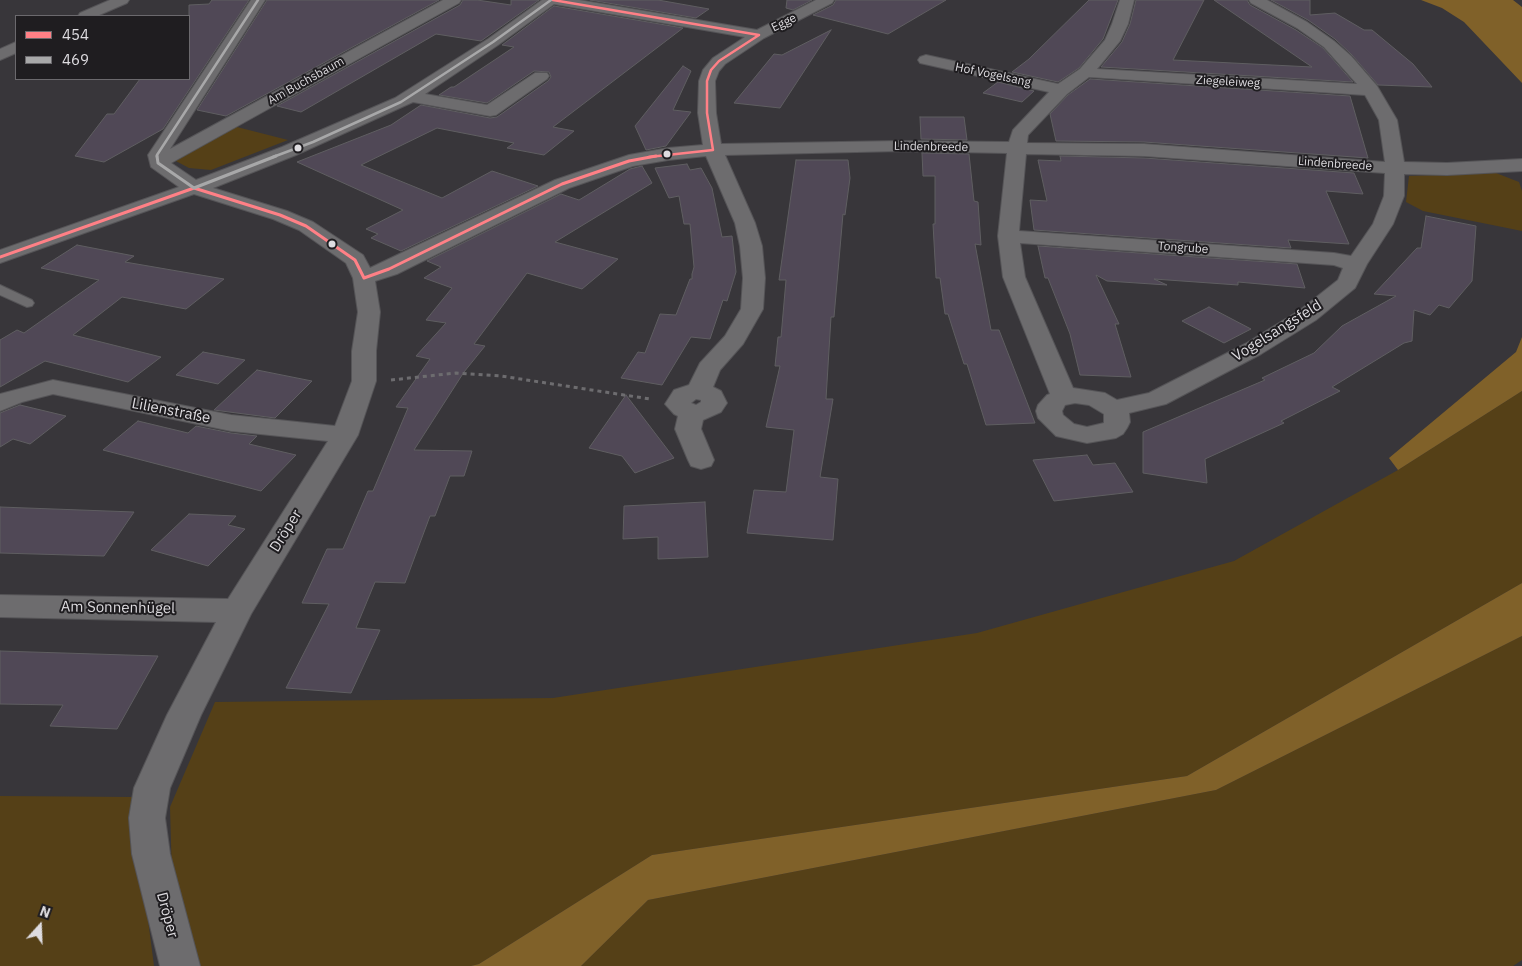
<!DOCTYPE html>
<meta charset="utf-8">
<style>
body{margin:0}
#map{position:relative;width:1522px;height:966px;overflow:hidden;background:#38363a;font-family:"IBM Plex Sans",sans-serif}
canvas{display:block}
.legend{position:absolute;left:15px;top:15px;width:175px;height:65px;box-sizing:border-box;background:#1f1d20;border:1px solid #6b696d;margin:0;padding:6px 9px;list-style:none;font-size:15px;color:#dedce0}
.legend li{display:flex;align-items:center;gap:10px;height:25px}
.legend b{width:25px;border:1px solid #6b696d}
.north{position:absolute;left:15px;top:901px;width:50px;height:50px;-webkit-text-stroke:4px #1f1d20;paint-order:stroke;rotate:20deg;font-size:14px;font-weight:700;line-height:20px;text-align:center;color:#dedce0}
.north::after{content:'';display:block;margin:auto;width:18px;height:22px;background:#dedce0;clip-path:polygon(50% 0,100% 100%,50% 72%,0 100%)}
</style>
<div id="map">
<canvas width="1522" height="966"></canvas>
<ul class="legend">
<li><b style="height:6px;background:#ff8086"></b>454</li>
<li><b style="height:6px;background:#a8a8a9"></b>469</li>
</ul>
<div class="north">N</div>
</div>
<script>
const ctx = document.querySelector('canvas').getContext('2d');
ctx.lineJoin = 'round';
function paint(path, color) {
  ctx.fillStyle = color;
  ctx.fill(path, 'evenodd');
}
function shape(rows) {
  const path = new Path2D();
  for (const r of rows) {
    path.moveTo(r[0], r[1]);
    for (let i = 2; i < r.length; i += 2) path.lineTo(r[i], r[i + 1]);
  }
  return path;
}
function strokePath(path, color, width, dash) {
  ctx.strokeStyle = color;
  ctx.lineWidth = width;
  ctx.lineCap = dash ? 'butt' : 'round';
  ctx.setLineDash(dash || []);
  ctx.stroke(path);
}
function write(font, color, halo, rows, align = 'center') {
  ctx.font = font + ' "IBM Plex Sans",sans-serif';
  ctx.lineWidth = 4;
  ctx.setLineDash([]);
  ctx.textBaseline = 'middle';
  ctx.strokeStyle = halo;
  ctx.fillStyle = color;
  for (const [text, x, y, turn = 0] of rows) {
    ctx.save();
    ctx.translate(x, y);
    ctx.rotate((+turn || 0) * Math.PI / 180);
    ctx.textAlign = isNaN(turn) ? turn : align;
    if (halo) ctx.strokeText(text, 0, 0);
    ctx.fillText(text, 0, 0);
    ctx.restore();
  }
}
paint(shape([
 [233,126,288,140,211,170,189,168,174,160],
 [1496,173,1519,182,1522,191,1522,231,1423,211,1406,202,1409,176],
 [1522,391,1522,583,1187,776,652,855,479,964,471,966,197,966,172,877,170,807,215,702,553,698,977,633,1234,561,1398,470],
 [1522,636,1522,960,1513,966,581,966,648,900,1216,790],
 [0,796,132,797,154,966,0,966]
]), '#554017');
paint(shape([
 [1421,0,1513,0,1522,7,1522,83,1464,22,1442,8],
 [1522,337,1522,391,1398,470,1389,458,1516,352],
 [1522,583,1522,636,1216,790,648,900,581,966,471,966,479,964,652,855,1187,776]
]), '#806129');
const building = shape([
 [212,0,249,0,163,129,104,162,75,156,107,114,114,114,140,79,189,79,189,5,209,4,212,0],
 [267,0,439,0,226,116,197,110,267,0],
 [463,0,477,0,511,5,511,0,539,0,481,41,436,34,301,112,277,106,460,5,463,0],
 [590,0,658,0,709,9,696,18,590,0],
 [787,0,812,0,793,10,786,8,787,0],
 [836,0,946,0,888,34,813,15,833,5,836,0],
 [1089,0,1118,0,1103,39,1079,68,1058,82,1012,72,1029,59,1089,0],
 [1136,0,1204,0,1173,60,1312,67,1214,0,1247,0,1250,5,1296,30,1323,48,1353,82,1101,67,1122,42,1130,24,1136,0],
 [1271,0,1310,0,1310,15,1335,13,1364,30,1372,30,1413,64,1432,87,1378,85,1352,55,1335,39,1308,20,1271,0],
 [554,6,683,28,553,127,574,131,544,155,507,148,514,143,437,128,361,165,442,198,492,171,538,186,401,251,371,238,378,234,366,229,403,210,297,162,391,125,421,105,490,118,497,117,548,81,551,77,549,72,534,71,487,103,439,95,451,87,454,87,514,47,502,45,554,6],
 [831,30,780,108,734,103,774,54,782,55,831,30],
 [683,66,691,71,673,110,691,112,666,146,646,150,635,126,683,66],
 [1090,79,1350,96,1368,158,1144,142,1056,141,1050,114,1068,95,1090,79],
 [998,82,1034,91,1022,102,983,93,998,82],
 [920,117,964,117,967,140,921,139,920,117],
 [922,153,969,154,974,201,978,202,981,245,975,244,991,330,999,330,1035,423,986,425,967,364,964,364,948,314,945,314,940,278,936,278,933,224,935,224,935,176,923,176,922,153],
 [1060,156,1144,158,1354,173,1363,194,1326,191,1349,244,1288,240,1291,248,1034,230,1030,200,1047,201,1038,160,1061,161,1060,156],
 [796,160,848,160,850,178,845,215,843,214,834,317,831,317,826,399,833,399,820,477,838,479,833,540,747,533,754,490,786,492,794,430,766,427,780,366,775,366,778,337,781,337,786,280,779,280,796,160],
 [687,164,690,170,701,168,712,188,722,237,732,236,736,272,727,301,723,300,710,339,691,337,662,385,621,378,638,352,645,353,660,314,676,315,690,279,692,279,692,274,694,267,690,224,684,224,679,196,669,198,655,168,687,164],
 [642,166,652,183,555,242,618,259,582,289,527,273,474,344,485,346,464,372,414,450,472,451,464,476,450,476,435,516,430,516,405,583,375,582,356,628,380,630,351,693,286,688,329,604,302,603,327,549,343,549,368,491,373,491,408,408,396,407,430,359,416,356,446,323,426,320,452,288,424,278,441,267,427,261,561,194,579,200,630,169,642,166],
 [1426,216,1476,226,1472,281,1449,308,1439,305,1430,315,1414,310,1412,341,1404,343,1332,387,1340,391,1281,421,1284,423,1205,459,1207,483,1143,473,1143,432,1265,380,1262,378,1314,353,1342,326,1396,296,1374,294,1417,248,1421,248,1426,216],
 [77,245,134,256,125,262,224,279,186,309,122,297,73,335,161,357,128,382,45,361,0,387,0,340,17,330,24,333,99,280,41,268,77,245],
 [1038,246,1297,264,1305,288,1238,282,1238,285,1154,279,1167,285,1107,281,1096,275,1119,324,1115,324,1131,377,1080,375,1070,334,1048,278,1045,278,1038,246],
 [1209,307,1251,329,1224,343,1182,321,1209,307],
 [203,352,245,360,218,384,176,375,203,352],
 [257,370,312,381,275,418,214,410,257,370],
 [626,395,674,458,635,473,622,456,589,448,626,395],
 [20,405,66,416,30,444,13,439,0,447,0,413,20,405],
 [138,421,188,433,196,426,231,433,257,436,249,444,296,455,261,491,103,450,138,421],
 [1087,455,1093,465,1115,463,1133,492,1054,501,1033,460,1087,455],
 [705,502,708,557,658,559,658,537,623,539,624,506,705,502],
 [0,507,134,512,104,556,0,553,0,507],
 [189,514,236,516,228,525,245,529,208,566,151,550,189,514],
 [0,651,158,656,117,729,50,726,63,705,0,704,0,651]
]);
paint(building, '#504856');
strokePath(building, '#5f5e61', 1);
const service = shape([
 [0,285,32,300,34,303,32,306,27,307,0,295,0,285]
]);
const minor = shape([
 [110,0,129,0,127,3,97,16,78,16,80,13,110,0],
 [251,0,265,0,170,149,443,0,461,0,459,3,171,163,196,180,282,147,395,98,488,39,542,0,579,0,757,30,816,0,834,0,832,3,764,38,725,64,719,71,715,81,716,113,721,144,900,141,1009,142,1013,130,1049,92,920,63,918,60,920,57,926,55,1058,84,1080,69,1105,40,1112,24,1120,0,1134,0,1128,24,1120,41,1097,69,1357,84,1324,47,1297,28,1251,3,1249,0,1267,0,1307,22,1334,41,1351,56,1377,86,1397,120,1404,162,1447,163,1522,159,1522,171,1447,175,1404,174,1404,196,1393,224,1367,264,1355,288,1316,320,1261,354,1166,404,1129,413,1130,422,1127,428,1123,434,1116,438,1087,443,1056,436,1038,418,1036,411,1038,405,1047,395,1050,394,1003,277,998,236,1007,153,900,151,725,155,755,223,762,246,765,278,763,309,743,344,720,370,713,387,721,391,727,403,721,412,703,420,701,429,714,460,711,466,701,469,691,466,688,460,675,429,678,416,674,414,665,404,674,390,689,385,700,363,725,336,741,309,743,278,740,246,735,223,706,156,668,160,633,166,569,188,397,274,375,281,380,312,376,351,376,381,358,435,251,614,201,715,170,788,165,818,170,854,200,966,160,966,132,854,129,818,134,788,167,715,216,622,0,617,0,595,228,599,328,441,231,431,53,394,22,402,0,411,0,394,53,380,231,415,335,426,352,381,352,351,358,312,353,278,346,263,299,230,273,219,194,194,0,263,0,250,179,187,151,167,148,155,251,0],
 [554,4,745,37,713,58,703,70,699,81,698,113,703,145,668,148,629,155,555,180,370,268,363,255,313,222,287,211,213,188,296,155,413,102,490,116,496,115,547,79,549,76,547,73,535,73,487,105,425,94,498,45,554,4],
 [1089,77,1365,95,1379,120,1385,162,1144,144,1027,143,1028,135,1067,94,1089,77],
 [1026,154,1144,156,1385,173,1384,196,1373,224,1351,256,1334,253,1019,231,1026,154],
 [1020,243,1334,265,1343,268,1338,280,1300,310,1245,344,1149,393,1117,400,1105,393,1073,388,1025,277,1020,243],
 [696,399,701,400,701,402,696,405,691,403,696,399],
 [1075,403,1089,405,1104,414,1104,423,1087,427,1074,424,1063,415,1062,411,1065,405,1075,403],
 [16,42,16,53,0,60,0,49,16,42]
]);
strokePath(service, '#555457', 2);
strokePath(minor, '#555457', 2);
strokePath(shape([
 [391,380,456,373,501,376,650,399]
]), '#6d6c6f', 3, [4, 4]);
paint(service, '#6d6c6e');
paint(minor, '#6d6c6e');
strokePath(shape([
 [553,0,759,35],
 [713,150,707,113,707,81,711,70,719,61,759,35],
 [649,157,713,150]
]), '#ff8086', 2.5);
strokePath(shape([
 [194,188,280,215,306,226,355,260,364,278],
 [0,257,194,188],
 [364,278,389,269,562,184,629,161,656,156]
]), '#ff8086', 3);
strokePath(shape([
 [157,157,157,155,258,0],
 [273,157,313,142,401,102,493,42,551,0]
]), '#a8a8a9', 2.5);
strokePath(shape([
 [157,156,158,163,194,188,276,156]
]), '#a8a8a9', 3);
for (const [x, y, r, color] of [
 [298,148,4.5,"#dedce0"],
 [667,154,4.5,"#dedce0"],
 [332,244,4.5,"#dedce0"]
]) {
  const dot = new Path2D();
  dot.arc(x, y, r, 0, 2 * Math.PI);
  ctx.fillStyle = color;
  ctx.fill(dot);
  strokePath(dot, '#1f1d20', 2);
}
write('12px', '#dedce0', '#1f1d20', [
 ["Egge",784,23,-26],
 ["Hof Vogelsang",993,75,12],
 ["Am Buchsbaum",306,81,-29],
 ["Ziegeleiweg",1228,82,3],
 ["Lindenbreede",931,147,1],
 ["Lindenbreede",1335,164,4],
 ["Tongrube",1183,248,4]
]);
write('15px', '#dedce0', '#1f1d20', [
 ["Vogelsangsfeld",1277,331,-32],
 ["Lilienstraße",171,411,11],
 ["Dröper",286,531,-58],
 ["Am Sonnenhügel",118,608,1],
 ["Dröper",167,915,75]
]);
</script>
